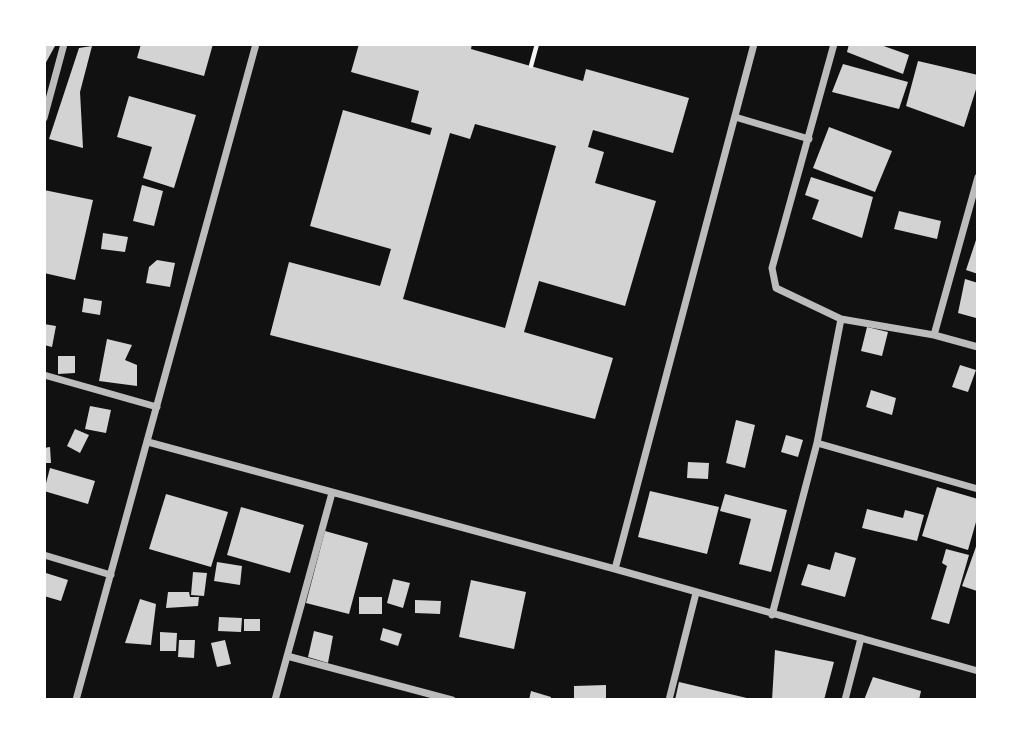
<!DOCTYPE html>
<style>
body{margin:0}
#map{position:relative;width:1022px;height:744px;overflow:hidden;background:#111;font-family:Overpass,sans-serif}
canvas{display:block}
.frame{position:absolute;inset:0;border:46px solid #fff;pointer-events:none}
</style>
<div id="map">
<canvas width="1022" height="744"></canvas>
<div class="frame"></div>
</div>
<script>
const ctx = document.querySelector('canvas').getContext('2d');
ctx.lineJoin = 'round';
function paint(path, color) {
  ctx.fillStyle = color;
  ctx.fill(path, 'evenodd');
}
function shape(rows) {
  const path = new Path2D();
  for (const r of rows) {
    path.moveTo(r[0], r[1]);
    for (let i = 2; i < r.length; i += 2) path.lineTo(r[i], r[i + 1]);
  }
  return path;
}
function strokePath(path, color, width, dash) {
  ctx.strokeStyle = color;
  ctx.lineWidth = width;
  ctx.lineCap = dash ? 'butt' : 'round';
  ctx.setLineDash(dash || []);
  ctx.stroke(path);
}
paint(shape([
 [44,44,55,46,44,66],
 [141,44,213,44,204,76,137,58],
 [359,44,472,44,471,49,583,81,586,69,689,98,673,153,593,130,588,147,604,152,595,183,656,201,625,306,539,281,524,332,613,358,595,419,270,335,289,262,380,286,391,249,310,226,343,110,430,135,432,128,411,122,419,91,351,72],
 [475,124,556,146,505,328,403,299,450,133,470,139],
 [849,44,878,44,909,55,903,74,847,52],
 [92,46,80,92,83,148,49,139,79,48],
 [918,61,978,75,978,83,964,127,906,106],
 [843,64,908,82,899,109,832,92],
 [129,96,196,115,174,188,143,178,152,147,117,137],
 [829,127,892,151,875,192,813,168],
 [811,177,873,197,862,238,812,219,819,200,805,195],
 [142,185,163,191,154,226,133,221],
 [44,190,93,200,75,280,44,273],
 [899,211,941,221,937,239,894,229],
 [103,233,128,237,125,252,101,249],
 [978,234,978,274,966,270],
 [157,260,175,263,170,287,146,283,149,267],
 [965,279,978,283,976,318,958,313],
 [84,298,102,301,100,315,82,312],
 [44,324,56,326,52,347,44,345],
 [867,327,888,332,882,356,861,351],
 [107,339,132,345,125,360,137,365,137,386,99,381],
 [58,356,75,356,75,373,58,374],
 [960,365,976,370,968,392,952,387],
 [871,390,896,398,892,415,866,407],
 [90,406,111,410,106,433,85,429],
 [736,420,755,425,745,468,726,463],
 [75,429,89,435,80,453,67,446],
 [786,435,803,440,798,457,781,452],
 [50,447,51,463,44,463,44,448],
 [688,462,709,463,708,479,687,478],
 [50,468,95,481,88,504,44,491],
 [937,487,978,499,978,515,968,550,922,536],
 [650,491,719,507,707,554,638,537],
 [166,494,228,512,211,567,149,549],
 [725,494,787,510,771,572,739,564,751,519,720,511],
 [241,507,304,525,290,573,227,555],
 [867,509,903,518,905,510,924,515,917,541,862,528],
 [325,531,368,543,349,614,306,603],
 [978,541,978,588,977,591,962,586],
 [946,549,969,555,949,624,931,619,947,566,942,563],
 [835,552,856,558,845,597,801,585,808,564,830,570],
 [217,562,242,566,240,585,214,581],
 [193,572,207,573,204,596,191,595],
 [46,573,68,580,61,601,44,596],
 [393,579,410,583,403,608,387,603],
 [471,580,526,592,514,649,459,637],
 [168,592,189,592,190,597,199,597,198,606,166,608],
 [359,597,382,597,382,614,359,614],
 [140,599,156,604,151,645,125,643],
 [415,600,441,601,440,614,415,613],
 [219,617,242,618,241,632,218,631],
 [244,619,260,619,260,631,244,631],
 [383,628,402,634,398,646,380,640],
 [314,631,333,636,328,663,308,657],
 [160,632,177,633,176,651,160,651],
 [179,640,195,640,194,658,178,657],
 [225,640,231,664,217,667,211,643],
 [775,650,834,662,824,700,772,700],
 [873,677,921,691,919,700,864,700],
 [679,682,751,699,751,700,675,700],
 [606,685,606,698,574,700,574,686],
 [531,691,551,697,550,700,529,700]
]), '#d3d3d3');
strokePath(shape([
 [531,66,537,44]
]), '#f5f5f5', 4.5);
strokePath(shape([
 [834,44,772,268,776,288,841,319,934,335,978,347],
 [735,117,809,139],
 [44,118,64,44],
 [934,335,978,177],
 [44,375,157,407],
 [148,442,615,569,978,671],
 [817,443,978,489],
 [44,555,111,575],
 [615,569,754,44],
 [772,615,817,443,841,319],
 [287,656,452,700],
 [76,700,256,44],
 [275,700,332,493],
 [669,700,696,593],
 [845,700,861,638]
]), '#bcbcbc', 7);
</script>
